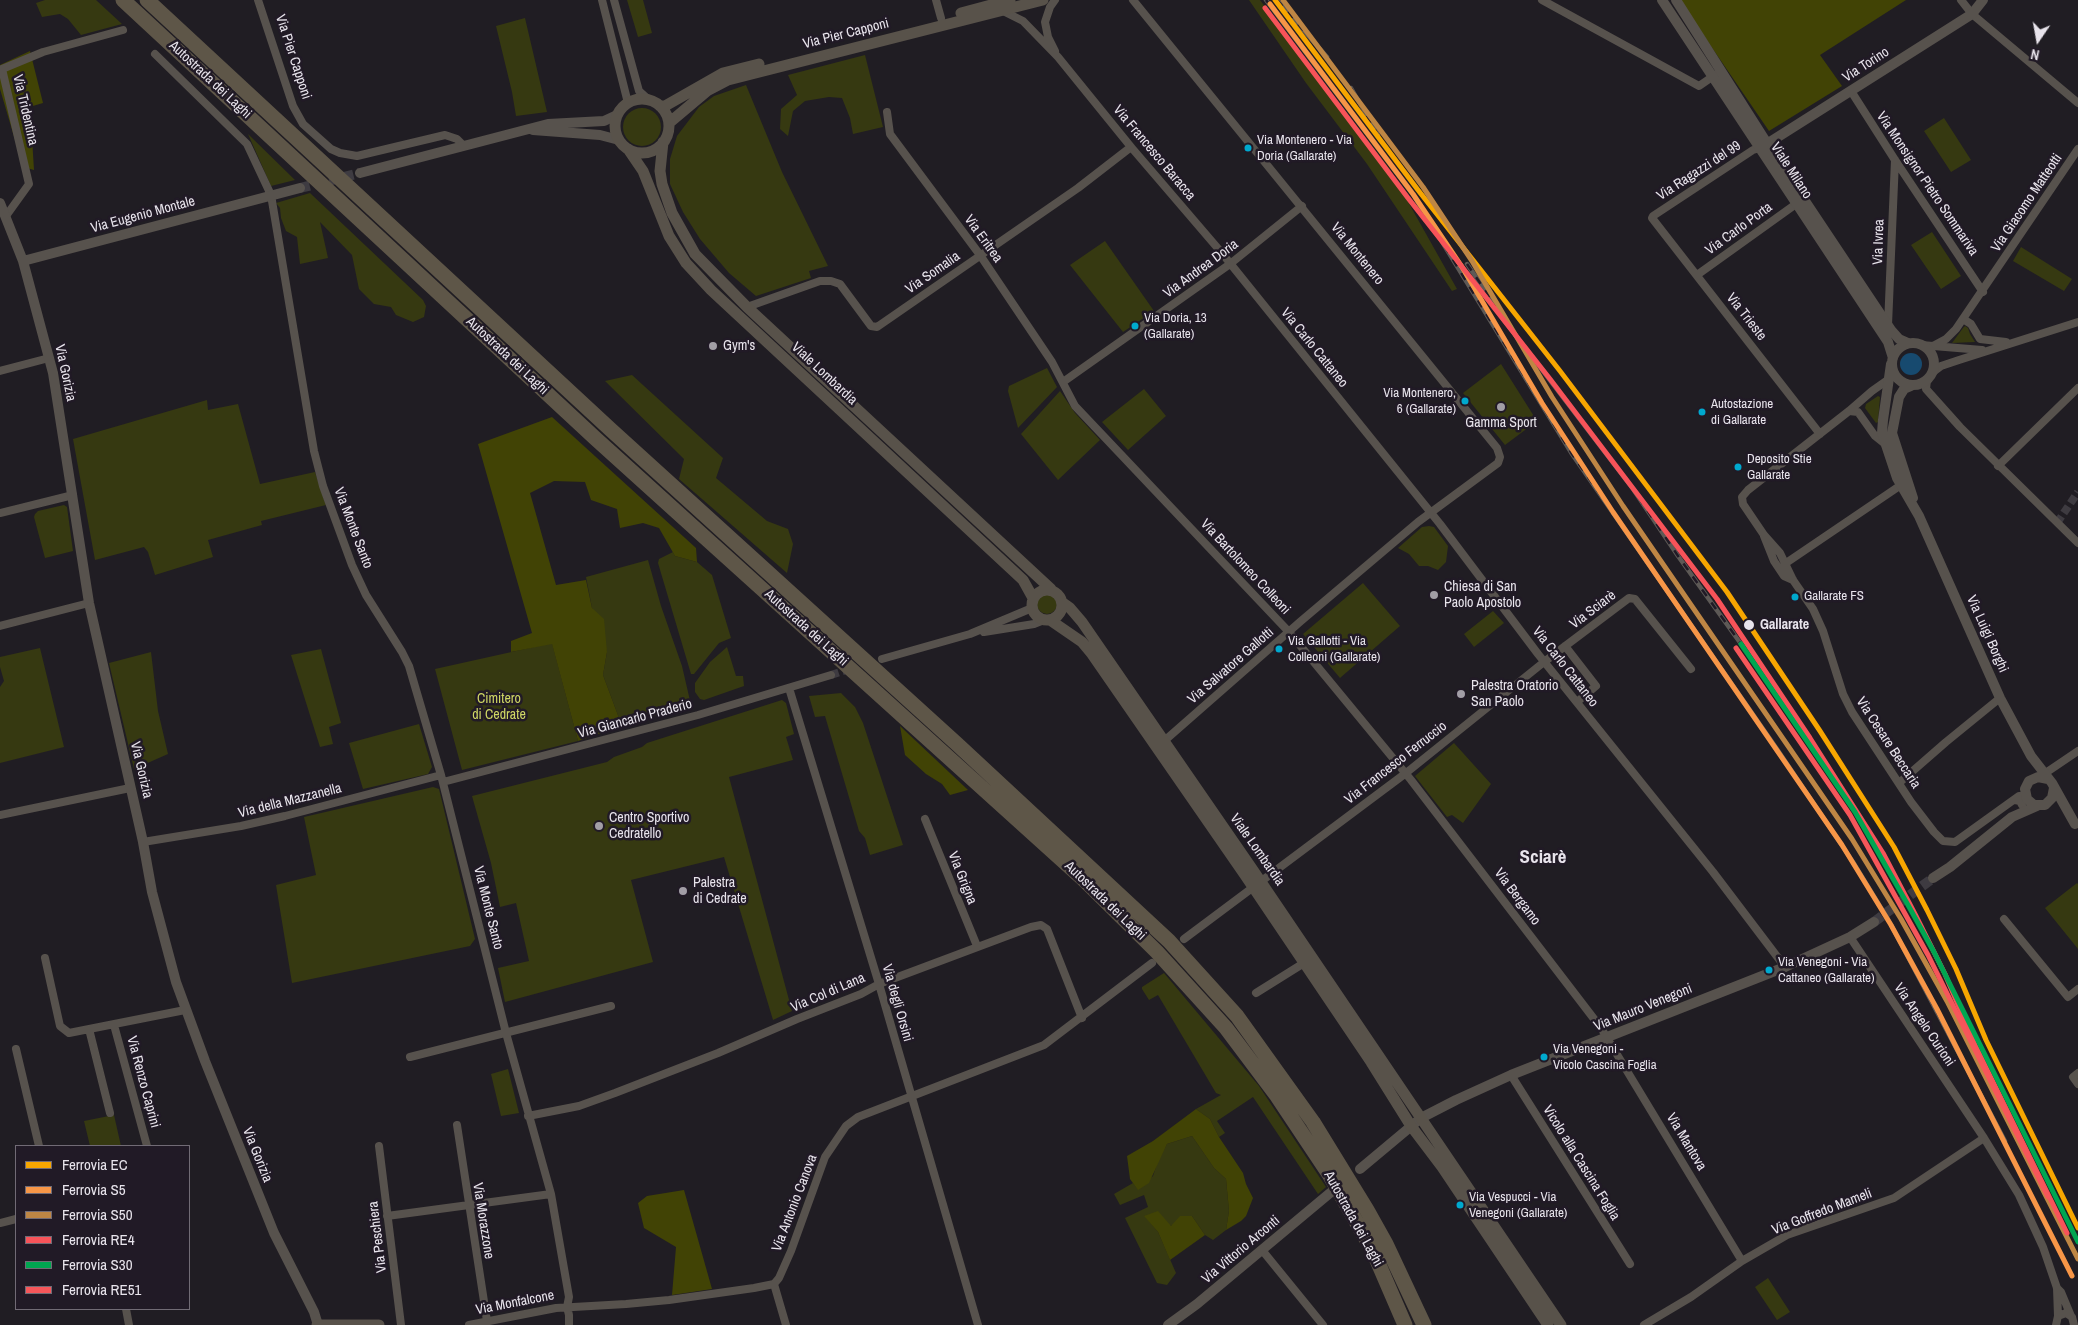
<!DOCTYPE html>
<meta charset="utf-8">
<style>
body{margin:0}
#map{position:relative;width:2078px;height:1325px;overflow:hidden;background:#201d23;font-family:"Archivo Narrow",sans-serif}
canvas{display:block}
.legend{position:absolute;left:15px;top:1145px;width:175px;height:165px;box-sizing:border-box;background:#211a26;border:1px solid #716b75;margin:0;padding:6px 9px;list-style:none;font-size:15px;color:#e8e4ec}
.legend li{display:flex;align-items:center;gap:10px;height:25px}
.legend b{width:25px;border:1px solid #716b75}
.north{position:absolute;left:2013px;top:15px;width:50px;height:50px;-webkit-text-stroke:4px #211a26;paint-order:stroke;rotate:192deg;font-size:14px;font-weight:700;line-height:20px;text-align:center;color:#e8e4ec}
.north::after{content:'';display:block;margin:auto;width:18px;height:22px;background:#e8e4ec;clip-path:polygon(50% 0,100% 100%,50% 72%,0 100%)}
</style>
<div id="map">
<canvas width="2078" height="1325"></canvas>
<ul class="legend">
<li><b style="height:6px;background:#f7a600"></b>Ferrovia EC</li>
<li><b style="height:6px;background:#f79647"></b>Ferrovia S5</li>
<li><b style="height:6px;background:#be8644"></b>Ferrovia S50</li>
<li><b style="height:6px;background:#f75359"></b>Ferrovia RE4</li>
<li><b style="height:6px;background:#00a651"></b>Ferrovia S30</li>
<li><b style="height:6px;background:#f6565a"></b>Ferrovia RE51</li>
</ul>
<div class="north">N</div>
</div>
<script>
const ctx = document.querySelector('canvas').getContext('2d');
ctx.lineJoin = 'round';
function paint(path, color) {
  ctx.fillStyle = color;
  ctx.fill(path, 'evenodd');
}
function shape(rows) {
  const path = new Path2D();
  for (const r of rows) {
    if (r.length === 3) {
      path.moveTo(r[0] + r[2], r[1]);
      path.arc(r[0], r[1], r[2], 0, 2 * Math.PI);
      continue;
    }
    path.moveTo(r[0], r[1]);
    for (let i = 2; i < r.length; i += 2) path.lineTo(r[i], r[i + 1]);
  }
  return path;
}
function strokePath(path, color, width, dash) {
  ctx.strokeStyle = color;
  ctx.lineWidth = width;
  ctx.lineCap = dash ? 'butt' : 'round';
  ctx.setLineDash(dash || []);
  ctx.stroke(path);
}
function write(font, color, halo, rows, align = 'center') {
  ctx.font = font + ' "Archivo Narrow",sans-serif';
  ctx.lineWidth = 5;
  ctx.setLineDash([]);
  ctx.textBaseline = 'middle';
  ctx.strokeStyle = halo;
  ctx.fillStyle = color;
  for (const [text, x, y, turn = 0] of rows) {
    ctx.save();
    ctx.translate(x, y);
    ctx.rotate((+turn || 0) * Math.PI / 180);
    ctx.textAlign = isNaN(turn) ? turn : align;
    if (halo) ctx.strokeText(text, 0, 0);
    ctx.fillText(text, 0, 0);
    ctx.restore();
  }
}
paint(shape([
 [45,0,96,0,122,24,81,35,68,19,60,14,42,17,36,3],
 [627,0,643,0,652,33,638,37],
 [1249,0,1260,0,1389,168,1457,289,1452,291,1367,164,1306,83],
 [525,18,547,112,516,116,512,92,496,26],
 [865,55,883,127,853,134,850,118,842,98,829,97,805,101,793,111,788,136,780,129,781,109,797,95,788,75],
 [746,85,782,172,828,266,809,271,811,278,756,296,729,273,700,239,683,212,670,184,670,159,677,136,699,107,714,96],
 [642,127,19],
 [1944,118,1971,160,1951,172,1924,131],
 [248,134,295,180,271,186],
 [310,193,423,300,426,306,424,317,413,322,396,315,391,307,374,304,359,289,352,255,320,222,328,258,300,264,297,237,286,231,281,218,280,208,276,203],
 [1932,232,1961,276,1941,289,1911,245],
 [1105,241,1154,311,1123,332,1070,265],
 [2021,247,2072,279,2064,291,2013,261],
 [1965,326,1968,328,1970,334,1975,342,1952,343,1963,328],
 [1501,364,1537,421,1505,445,1463,393],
 [1047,368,1057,387,1018,428,1008,391,1009,386],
 [632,375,723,458,716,478,767,521,788,529,793,544,787,573,679,479,684,459,605,381],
 [1144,389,1166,416,1128,450,1102,422],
 [1060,391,1075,413,1100,440,1058,480,1021,434],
 [1878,396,1880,397,1878,422,1876,423,1865,408,1866,404],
 [207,400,208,410,238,404,260,484,315,472,326,505,261,521,262,525,208,540,213,557,155,575,148,552,144,547,95,560,73,439],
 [64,505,67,507,73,551,45,558,34,517,35,514,38,511],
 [1429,526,1434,527,1448,546,1446,562,1438,570,1428,566,1419,566,1409,554,1398,548,1422,527],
 [673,552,675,556,697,562,712,575,731,638,719,643,694,674,691,674,658,563,659,559],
 [648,560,661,606,682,666,691,705,622,726,603,675,607,652,592,608,586,577],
 [1363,583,1400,626,1340,678,1303,634],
 [1047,604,10],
 [1493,611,1504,623,1474,647,1464,634],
 [552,643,578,741,462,770,435,669],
 [727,647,736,676,743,676,744,686,704,700,700,699,695,692,695,683,710,662],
 [40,648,64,747,0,763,0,687,4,681,0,667,0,657],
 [321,649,341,723,329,727,333,744,320,747,291,655],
 [151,652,158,711,168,754,134,769,109,663],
 [841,693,855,707,863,723,903,845,870,855,865,838,859,831,825,716,815,717,809,696],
 [782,700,786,703,794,734,786,737,793,760,729,777,792,1011,773,1020,724,857,631,880,653,962,505,1002,498,968,529,961,516,903,500,907,491,863,472,796,607,762,614,757,642,747,647,743],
 [419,724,432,767,428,774,363,789,349,743],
 [1454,743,1491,784,1463,823,1452,815,1447,817,1415,776],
 [433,787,439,789,475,939,470,946,292,983,276,885,316,875,304,817],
 [2077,883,2078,884,2078,949,2045,908],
 [1164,973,1259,1086,1326,1187,1318,1194,1253,1097,1217,1121,1225,1133,1219,1137,1210,1119,1196,1109,1221,1095,1216,1093,1158,995,1149,1000,1142,989,1142,987],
 [508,1069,519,1113,501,1116,491,1074],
 [114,1115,121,1146,90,1146,84,1121],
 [1192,1136,1214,1168,1226,1179,1229,1211,1226,1230,1213,1240,1205,1235,1192,1216,1171,1226,1145,1216,1158,1232,1176,1273,1167,1285,1157,1283,1125,1218,1148,1207,1144,1195,1120,1205,1114,1194,1133,1183,1138,1189,1153,1176,1158,1161,1167,1144],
 [1768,1278,1790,1312,1777,1320,1755,1287]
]), '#363911');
paint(shape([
 [1681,0,1906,0,1820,55,1842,86,1769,131,1680,1],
 [30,51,43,103,26,108,32,138,34,170,23,167,0,89,0,65],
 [552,417,696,548,697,562,675,556,659,528,643,523,620,528,617,509,591,500,585,482,554,481,530,493,556,585,586,580,592,608,604,619,607,652,603,675,622,726,578,741,552,644,511,652,511,641,532,633,478,444],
 [900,726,968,790,950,795,942,784,926,774,905,755],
 [1196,1109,1210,1119,1219,1137,1243,1173,1246,1184,1253,1198,1246,1216,1241,1221,1226,1230,1229,1211,1226,1179,1214,1168,1192,1136,1167,1144,1149,1183,1138,1190,1130,1179,1127,1156,1153,1141],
 [684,1190,712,1289,672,1295,676,1247,644,1228,638,1203,647,1196],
 [1158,1211,1171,1226,1180,1216,1192,1216,1205,1235,1170,1260,1158,1232,1144,1216]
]), '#414305');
paint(shape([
 [1911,364,11]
]), '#174a6f');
strokePath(shape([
 [2057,523,2078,492],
 [831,675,852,668]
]), '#3e3b41', 8, [8, 4]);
strokePath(shape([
 [300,188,360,173],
 [1874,922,1933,878]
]), '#3e3b41', 10, [10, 5]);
strokePath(shape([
 [258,0,293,106,303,124,331,149,340,153,357,156,445,135,457,139,463,145],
 [602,0,628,103],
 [614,0,639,91,649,100],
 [936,0,941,18],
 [1133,0,1497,448,1500,457,1498,463,1418,522,1301,621,1163,742],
 [1542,0,1699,86,1715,75],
 [1961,0,1972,14,2078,103],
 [1003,11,1023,21,1058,57,1131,147,1221,252,1440,524,1538,654,1713,872,1785,967],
 [1055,51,1048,37,1045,22,1050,7,1055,0],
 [155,54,247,144,271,195,314,451,323,486,352,565,366,595,402,652,409,666,441,775,506,1033,551,1194,569,1297,567,1307],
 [1851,91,1895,160,1983,292],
 [887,112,890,134,980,255,1052,362,1075,406,1289,632,1411,780,1601,1028,1742,1261],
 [1760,148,1753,150,1653,216,1652,218,1820,434],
 [6,216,29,184,2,69,43,52,123,30],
 [1697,275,1796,204],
 [747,307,820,281,831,281,840,284,871,326,877,327,1078,188,1131,147],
 [1963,319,1971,324,1980,339,2006,342],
 [1888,325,1895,160],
 [1921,345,1982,350],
 [1933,346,1946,339,1956,329,2078,149],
 [0,371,49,358],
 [1933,372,1941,366,1959,360,2078,322],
 [1889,379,1872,391,1849,411,1748,490,1742,497,1743,504,1764,535,1780,553,1793,580,1813,609,1823,631,1843,694,1852,712,1911,802,1934,832,1943,841,1955,842,2019,796,2026,796],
 [1927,380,1926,389,1960,427,2078,543],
 [1063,382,1230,264,1302,206],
 [1849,411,1858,412,1875,436,1885,444],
 [1998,466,2078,388],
 [0,513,73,495],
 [1764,536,1774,561,1784,576,1793,580],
 [1786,563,1901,485,1905,487],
 [0,626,89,603],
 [984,632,1034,624,1044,620],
 [1565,646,1596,686,1577,702],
 [882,659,970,634,1032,608],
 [789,688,879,984,978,1325],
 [2044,774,2078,751],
 [443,782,698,715,831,675],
 [1899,783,1946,742,2000,698],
 [2015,800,2020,801,2022,805],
 [0,815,130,788],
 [925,819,977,946],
 [143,842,241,826,285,816,441,775],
 [2004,919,2068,997,2078,989],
 [1850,937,1984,1138,2019,1195,2043,1247,2057,1288,2058,1316],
 [1184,939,1406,773,1544,662,1629,598,1635,599,1691,669],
 [45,958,60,1026,69,1033,185,1010],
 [1256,993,1304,963],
 [114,1025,147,1146],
 [89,1029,110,1113],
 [16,1049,39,1146],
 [410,1057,611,1006],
 [2078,1073,2073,1077,2078,1084],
 [1511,1075,1630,1264],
 [528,1116,579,1106,615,1093,718,1053,797,1019,861,994,879,984,1031,927,1041,925,1047,929,1082,1018],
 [457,1125,487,1321],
 [379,1146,401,1325],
 [387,1216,551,1194],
 [0,1223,16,1219],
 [1262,1250,1323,1325],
 [774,1284,786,1325],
 [2057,1288,2061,1292,2071,1316],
 [567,1307,569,1315,569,1325],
 [126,1309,129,1325],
 [469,1325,556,1308,626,1304,669,1300,754,1288,774,1284,779,1278,791,1251,825,1157,846,1126,858,1117,1044,1045,1152,963],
 [1644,1325,1691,1297,1742,1261,1787,1235,1894,1198,1984,1138],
 [2056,1325,2058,1316,2066,1313,2072,1317,2074,1325]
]), '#57524d', 8);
strokePath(shape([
 [1662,0,1888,342,1893,358],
 [1676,0,1775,156,1891,330,1899,339,1908,343],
 [533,130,600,135,619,140],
 [1762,147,1972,14,1983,0],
 [360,173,548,124,604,121,617,115],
 [0,203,23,261,53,373,89,603,143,842,152,892,176,982,205,1061,274,1233,314,1312,318,1325],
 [23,261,300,188],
 [1913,364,21],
 [1891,364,1883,420,1882,433,1897,478,1919,516,2000,698,2031,756,2052,783,2075,824],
 [1911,386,1904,389,1899,397,1892,433,1913,498],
 [2048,779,2038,777,2029,781,2025,789,2027,799,2034,805,2045,805,2052,798,2054,788],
 [1933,878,1950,867,2012,817,2037,806],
 [1360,1169,1421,1118,1456,1100,1511,1075,1785,967,1850,937,1874,922],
 [1168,1325,1197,1304,1330,1193]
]), '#57524d', 10);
strokePath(shape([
 [961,13,1010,0],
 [642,126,27],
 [660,106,665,106,723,73,759,64],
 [669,123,707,91,728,80,1043,0],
 [663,142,660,171,662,184,672,213,695,254,747,307,1051,589],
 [628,149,643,171,669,236,686,263,711,290,1023,580,1033,598],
 [1047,605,15],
 [1063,603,1070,608,1082,622,1253,870,1561,1325],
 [1050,620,1082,642,1092,654,1245,875,1371,1062,1411,1126,1442,1167,1548,1325],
 [317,1325,343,1325],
 [342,1325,379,1325]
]), '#58524a', 11);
strokePath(shape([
 [123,0,596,439,1083,879,1157,952,1226,1028,1277,1096,1329,1174,1373,1251,1405,1325],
 [147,0,610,429,957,744,1169,941,1237,1016,1313,1122,1367,1210,1386,1244,1424,1325]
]), '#5e5648', 15);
const rail = shape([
 [1266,0,1414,196,1572,454,1777,749,1853,862,1889,921,2005,1141],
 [1277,0,1327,57],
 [1351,88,1378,135],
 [1467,264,1496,306],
 [1503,319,1633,489,1678,556,1741,644]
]);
strokePath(rail, '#5d5956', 4.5);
strokePath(rail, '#211a26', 2.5, [8]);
strokePath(shape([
 [1275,0,1418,190,1560,371,1727,592,1820,731,1894,847,1927,910,1956,969,1986,1040,2078,1228]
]), '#f7a600', 5);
strokePath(shape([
 [1270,4,1413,194,1462,267,1542,403,1613,512,1842,845,1891,925,1937,1009,2072,1276]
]), '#f79647', 5);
strokePath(shape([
 [1283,0,1423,187,1472,261,1552,397,1623,506,1852,839,1901,919,1948,1003,2078,1259]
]), '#be8644', 5);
strokePath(shape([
 [1265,8,1408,198,1550,379,1717,599,1810,738,1883,853,1916,916,1945,974,1975,1045,2067,1233]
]), '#f75359', 5);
strokePath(shape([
 [1741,644,1855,812,1908,905,1934,952,2078,1242]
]), '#00a651', 5);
strokePath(shape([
 [1736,648,1850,815,1928,955,2048,1197]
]), '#f6565a', 5);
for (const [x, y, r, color] of [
 [1248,148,4.5,"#00a9ce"],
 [1135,326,4.5,"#00a9ce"],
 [713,346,5,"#a29ea6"],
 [1465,401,4.5,"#00a9ce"],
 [1501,407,5,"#a29ea6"],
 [1702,412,4.5,"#00a9ce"],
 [1738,467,4.5,"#00a9ce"],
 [1434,595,5,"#a29ea6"],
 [1795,597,4.5,"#00a9ce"],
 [1749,625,6,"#e8e4ec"],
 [1279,649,4.5,"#00a9ce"],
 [1461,694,5,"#a29ea6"],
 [599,826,5,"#a29ea6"],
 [683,891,5,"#a29ea6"],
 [1769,970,4.5,"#00a9ce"],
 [1544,1057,4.5,"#00a9ce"],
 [1460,1205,4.5,"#00a9ce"]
]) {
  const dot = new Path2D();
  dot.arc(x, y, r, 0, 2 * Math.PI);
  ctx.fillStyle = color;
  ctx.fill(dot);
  strokePath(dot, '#211a26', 2);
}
write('13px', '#e8e4ec', '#211a26', [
 ["Via Montenero - Via",1257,141],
 ["Doria (Gallarate)",1257,157],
 ["Via Doria, 13",1144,319],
 ["(Gallarate)",1144,335],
 ["Via Montenero,",1456,394,"right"],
 ["6 (Gallarate)",1456,410,"right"],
 ["Autostazione",1711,405],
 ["di Gallarate",1711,421],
 ["Deposito Stie",1747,460],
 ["Gallarate",1747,476],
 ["Gallarate FS",1804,597],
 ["Via Gallotti - Via",1288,642],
 ["Colleoni (Gallarate)",1288,658],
 ["Via Venegoni - Via",1778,963],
 ["Cattaneo (Gallarate)",1778,979],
 ["Via Venegoni -",1553,1050],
 ["Vicolo Cascina Foglia",1553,1066],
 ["Via Vespucci - Via",1469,1198],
 ["Venegoni (Gallarate)",1469,1214]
], 'left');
write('14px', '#e8e4ec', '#211a26', [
 ["Via Pier Capponi",846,34,-14],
 ["Via Pier Capponi",293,57,72],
 ["Via Torino",1866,65,-33],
 ["Autostrada dei Laghi",210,80,43],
 ["Via Tridentina",25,110,77],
 ["Via Francesco Baracca",1154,153,50],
 ["Via Ragazzi del 99",1699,171,-33],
 ["Viale Milano",1791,171,57],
 ["Via Monsignor Pietro Sommariva",1927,184,56],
 ["Via Giacomo Matteotti",2027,203,-56],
 ["Via Eugenio Montale",143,215,-15],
 ["Via Carlo Porta",1739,229,-36],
 ["Via Eritrea",983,239,54],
 ["Via Ivrea",1879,242,-88],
 ["Via Montenero",1357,254,51],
 ["Via Andrea Doria",1201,269,-36],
 ["Via Somalia",933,273,-35],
 ["Via Trieste",1746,317,52],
 ["Via Carlo Cattaneo",1314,348,51],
 ["Autostrada dei Laghi",507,356,43],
 ["Via Gorizia",65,373,78],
 ["Viale Lombardia",824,374,43],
 ["Via Monte Santo",353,528,69],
 ["Via Bartolomeo Colleoni",1245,567,47],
 ["Via Sciarè",1593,610,-37],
 ["Autostrada dei Laghi",806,628,42],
 ["Via Luigi Borghi",1987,634,66],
 ["Via Salvatore Gallotti",1231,666,-41],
 ["Via Carlo Cattaneo",1565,667,52],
 ["Via Giancarlo Praderio",635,719,-15],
 ["Via Cesare Beccaria",1888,743,57],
 ["Via Francesco Ferruccio",1396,763,-38],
 ["Via Gorizia",141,770,77],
 ["Via della Mazzanella",290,801,-14],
 ["Viale Lombardia",1257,850,55],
 ["Via Grigna",962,878,68],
 ["Via Bergamo",1517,897,53],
 ["Autostrada dei Laghi",1105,901,44],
 ["Via Monte Santo",488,908,76],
 ["Via Col di Lana",828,993,-23],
 ["Via degli Orsini",897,1003,74],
 ["Via Mauro Venegoni",1643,1008,-22],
 ["Via Angelo Curioni",1924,1025,56],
 ["Via Renzo Caprini",143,1082,75],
 ["Via Mantova",1686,1142,59],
 ["Via Gorizia",257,1155,68],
 ["Vicolo alla Cascina Foglia",1581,1163,58],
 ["Via Antonio Canova",795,1203,-69],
 ["Via Goffredo Mameli",1822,1212,-21],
 ["Autostrada dei Laghi",1353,1219,61],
 ["Via Morazzone",483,1221,81],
 ["Via Peschiera",378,1237,-97],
 ["Via Vittorio Arconti",1241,1250,-40],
 ["Via Monfalcone",515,1303,-11]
]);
write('14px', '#e8e4ec', '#211a26', [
 ["Gym's",723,346],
 ["Gamma Sport",1501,423,"center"],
 ["Chiesa di San",1444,587],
 ["Paolo Apostolo",1444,603],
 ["Palestra Oratorio",1471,686],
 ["San Paolo",1471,702],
 ["Centro Sportivo",609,818],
 ["Cedratello",609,834],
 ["Palestra",693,883],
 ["di Cedrate",693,899]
], 'left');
write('bold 14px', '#e8e4ec', '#211a26', [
 ["Gallarate",1760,625]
], 'left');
write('14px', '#cfd764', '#211a26', [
 ["Cimitero",499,699],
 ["di Cedrate",499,715]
]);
write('bold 19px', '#e8e4ec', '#211a26', [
 ["Sciarè",1543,858]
]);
</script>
